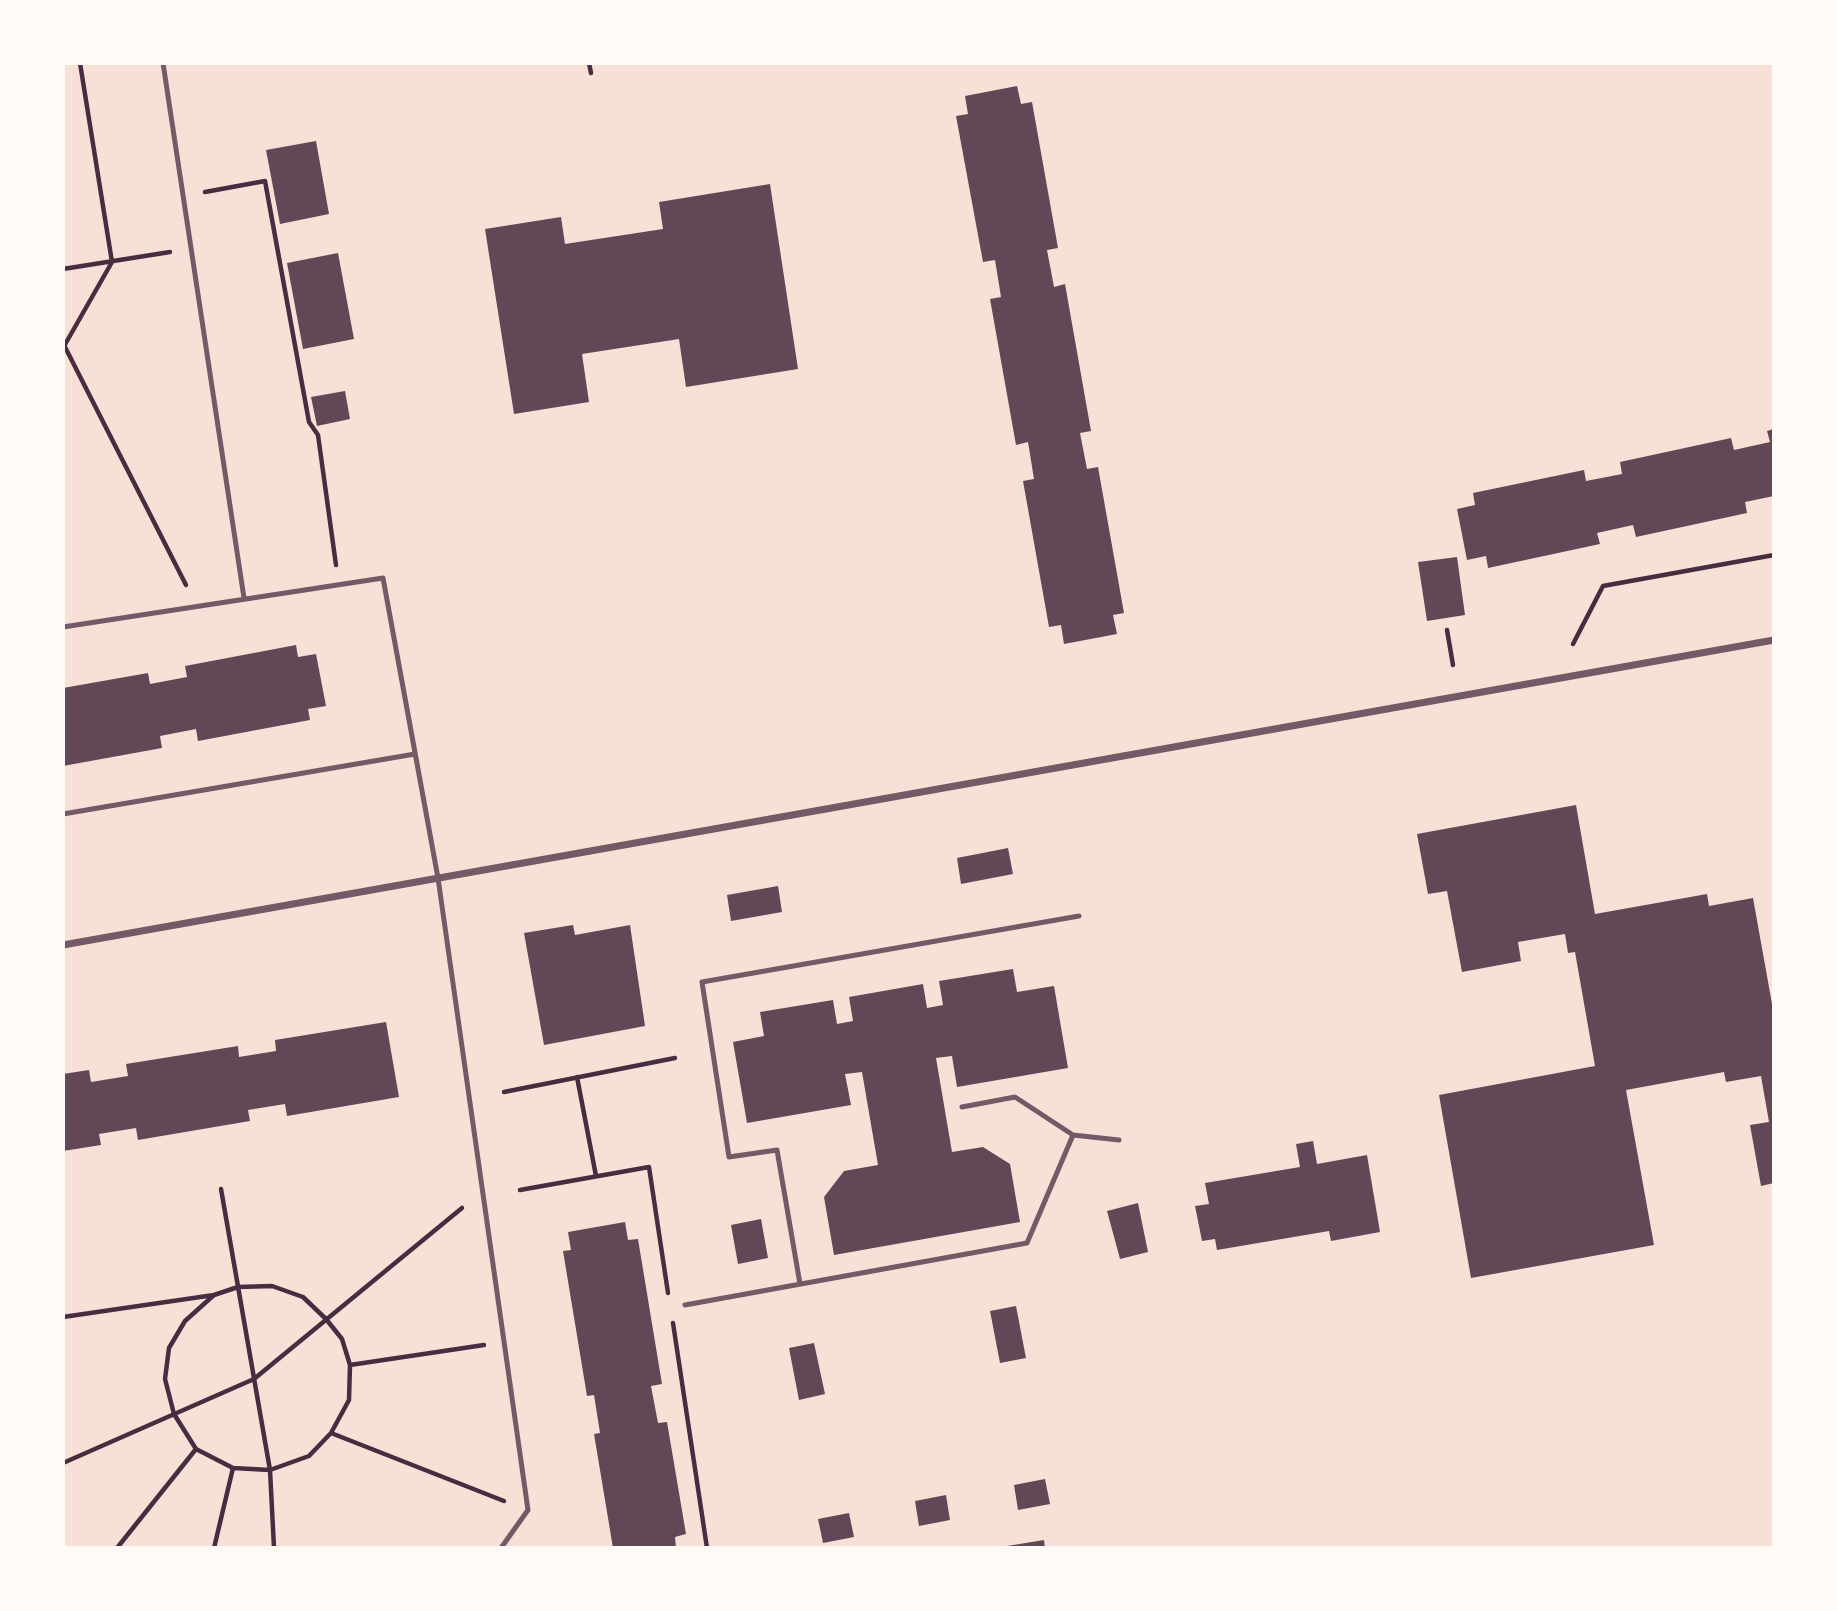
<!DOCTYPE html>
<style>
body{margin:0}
#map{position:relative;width:1837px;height:1611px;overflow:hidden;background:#f7e1d7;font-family:"Sofia Sans Condensed",sans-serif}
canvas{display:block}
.frame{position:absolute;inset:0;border:65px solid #fffaf5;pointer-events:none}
</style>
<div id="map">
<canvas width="1837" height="1611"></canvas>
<div class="frame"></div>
</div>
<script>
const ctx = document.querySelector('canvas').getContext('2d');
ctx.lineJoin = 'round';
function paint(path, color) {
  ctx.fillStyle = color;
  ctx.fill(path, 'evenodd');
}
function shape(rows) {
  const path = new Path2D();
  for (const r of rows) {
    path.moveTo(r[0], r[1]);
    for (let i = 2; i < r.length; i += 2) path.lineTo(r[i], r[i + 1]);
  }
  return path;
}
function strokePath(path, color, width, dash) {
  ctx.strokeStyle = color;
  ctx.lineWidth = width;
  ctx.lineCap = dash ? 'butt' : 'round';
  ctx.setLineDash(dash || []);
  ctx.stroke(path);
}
paint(shape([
 [1017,86,1021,104,1032,102,1058,248,1047,250,1054,287,1065,284,1091,431,1080,433,1087,469,1098,467,1124,613,1113,615,1117,634,1064,644,1061,625,1049,627,1023,481,1034,479,1028,442,1016,445,990,299,1001,297,995,260,983,262,956,116,968,114,965,96],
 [316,141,329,214,280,224,266,150],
 [770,184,798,369,686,387,679,339,582,354,589,402,514,414,485,229,561,217,565,244,663,229,659,202],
 [338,253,354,339,303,349,287,263],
 [345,391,350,419,317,426,311,397],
 [1774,429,1774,496,1745,502,1747,513,1636,537,1633,525,1597,533,1600,544,1488,568,1486,556,1467,560,1457,509,1475,505,1473,493,1584,470,1586,481,1622,474,1620,462,1731,438,1734,450,1770,442,1767,431],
 [1457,557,1465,615,1427,621,1418,562],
 [296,645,298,657,316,654,326,706,308,709,310,720,198,741,196,729,160,736,162,748,63,766,63,688,148,673,150,684,187,677,185,666],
 [1576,805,1595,914,1707,894,1709,906,1753,898,1774,1015,1774,1183,1761,1186,1750,1125,1769,1122,1761,1076,1726,1082,1724,1072,1626,1090,1654,1245,1471,1278,1439,1095,1595,1066,1575,952,1568,953,1565,934,1518,942,1521,961,1462,972,1447,891,1428,894,1417,834],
 [1008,848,1013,874,961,884,957,858],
 [778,886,782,912,731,921,727,895],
 [573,925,575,935,630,925,645,1026,544,1045,524,933],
 [1013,969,1017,992,1054,986,1068,1068,957,1087,952,1056,936,1058,952,1152,983,1147,1010,1164,1020,1222,834,1255,824,1197,844,1171,878,1165,862,1072,845,1074,851,1105,747,1123,733,1042,764,1036,760,1012,833,1000,837,1024,853,1021,849,997,923,984,927,1008,943,1005,939,981],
 [386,1022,399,1097,287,1116,285,1104,248,1110,250,1121,138,1140,136,1128,99,1134,101,1145,63,1151,63,1074,89,1070,91,1082,128,1076,126,1064,238,1046,239,1057,276,1051,275,1040],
 [1313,1141,1317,1164,1367,1155,1380,1232,1331,1241,1329,1231,1217,1250,1215,1239,1202,1241,1195,1206,1209,1204,1205,1183,1300,1167,1296,1144],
 [1138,1203,1148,1252,1120,1259,1107,1211],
 [761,1219,768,1258,738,1264,731,1225],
 [625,1222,628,1240,638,1239,662,1384,651,1386,658,1423,667,1422,686,1534,675,1537,676,1548,613,1548,594,1434,600,1433,594,1395,587,1396,563,1251,571,1250,568,1232],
 [1016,1306,1026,1358,1000,1363,990,1311],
 [814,1343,825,1394,799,1400,789,1348],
 [1045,1479,1050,1504,1018,1510,1014,1485],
 [946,1495,950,1520,919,1526,915,1501],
 [849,1513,854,1537,823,1543,818,1519],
 [1044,1540,1045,1548,1001,1548,1001,1547]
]), '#644757');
strokePath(shape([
 [589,63,591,73],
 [205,192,265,181,309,422,318,435,336,565],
 [63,269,170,252],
 [65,347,186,585],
 [63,348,112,262,80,63],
 [1447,630,1453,665],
 [1573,644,1603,586,1774,555],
 [577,1077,596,1176],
 [504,1092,675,1058],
 [221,1189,270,1470,274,1548],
 [520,1190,649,1167,668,1293],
 [63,1317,214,1295,238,1287,272,1286,303,1297,326,1319,342,1339,350,1365,349,1400,331,1433,309,1456,270,1470,233,1468,196,1449,174,1414,165,1379,169,1348,185,1321,214,1295],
 [673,1323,707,1548],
 [350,1365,484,1345],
 [331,1433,504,1501],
 [63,1463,254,1379,462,1208],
 [117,1548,196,1449],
 [214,1548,233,1468]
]), '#4a2c40', 4.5);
strokePath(shape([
 [163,63,244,598],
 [63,627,383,578,438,878,528,1510,501,1548],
 [63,814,415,754],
 [962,1107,1015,1097,1073,1135,1119,1140],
 [800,1284,777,1150,729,1157,702,982,1079,916],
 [685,1305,1027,1243,1073,1135]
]), '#755966', 5);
strokePath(shape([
 [63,945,1774,640]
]), '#755966', 7);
</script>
